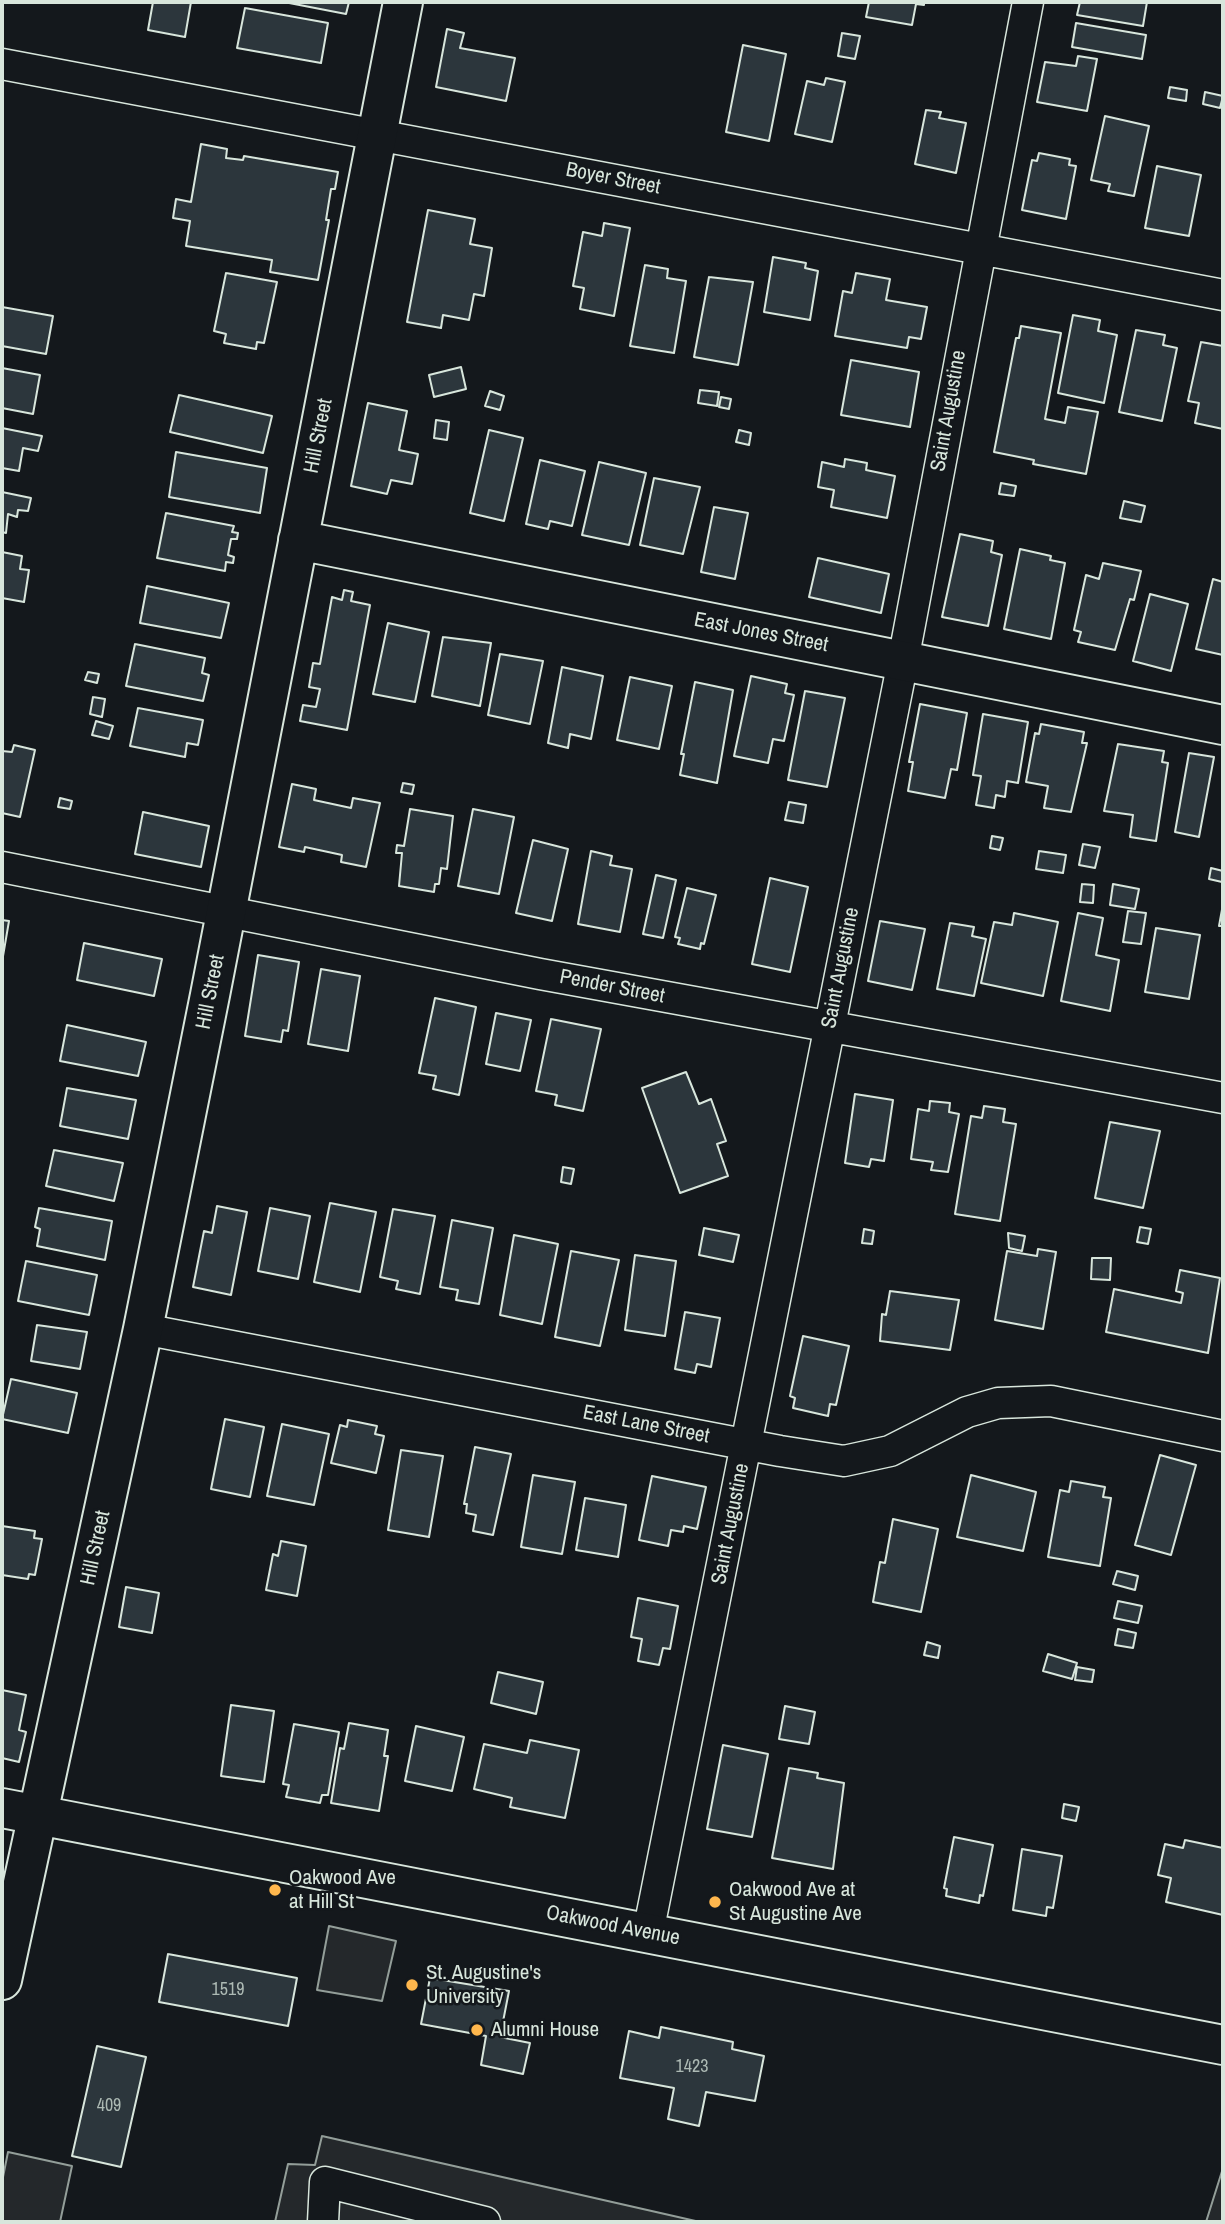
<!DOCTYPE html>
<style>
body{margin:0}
#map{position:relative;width:1225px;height:2224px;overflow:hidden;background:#14181c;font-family:"Archivo Narrow",sans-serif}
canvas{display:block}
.frame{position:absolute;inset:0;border:4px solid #d8e6dc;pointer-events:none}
</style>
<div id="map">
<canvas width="1225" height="2224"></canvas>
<div class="frame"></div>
</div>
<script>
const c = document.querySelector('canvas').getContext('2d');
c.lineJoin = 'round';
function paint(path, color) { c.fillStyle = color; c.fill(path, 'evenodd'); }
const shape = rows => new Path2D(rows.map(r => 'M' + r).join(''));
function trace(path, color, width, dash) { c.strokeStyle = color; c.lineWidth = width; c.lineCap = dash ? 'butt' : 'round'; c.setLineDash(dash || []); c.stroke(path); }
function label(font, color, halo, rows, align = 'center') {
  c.font = font + ' "Archivo Narrow",sans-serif'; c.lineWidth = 5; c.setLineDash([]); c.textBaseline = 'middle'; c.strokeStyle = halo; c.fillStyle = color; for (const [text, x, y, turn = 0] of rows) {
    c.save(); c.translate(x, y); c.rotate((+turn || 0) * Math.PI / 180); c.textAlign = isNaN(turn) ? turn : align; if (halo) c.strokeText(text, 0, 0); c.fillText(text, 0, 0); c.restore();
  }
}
const parking = shape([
 [329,1926,396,1941,382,2001,317,1990,329,1926],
 [322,2136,700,2222,275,2222,288,2164,315,2165,322,2136],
 [8,2152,72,2166,60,2222,2,2222,2,2182,8,2152],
 [1223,2168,1223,2222,1206,2222,1223,2168]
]);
paint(parking, '#24282b');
trace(parking, '#939e99', 2);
const building = shape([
 [153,2,191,2,185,37,148,30,153,2],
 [284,2,349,2,346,14,284,2],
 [869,2,924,2,924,5,916,4,912,25,866,17,869,2],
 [1080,2,1147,2,1143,26,1077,15,1080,2],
 [245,8,328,23,321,63,237,48,245,8],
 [1076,23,1146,35,1142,59,1072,47,1076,23],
 [447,29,464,33,460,48,515,58,506,101,436,87,447,29],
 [842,33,860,36,855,59,838,56,842,33],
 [743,45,786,54,769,141,726,132,743,45],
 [1078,56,1097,59,1087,111,1037,102,1045,62,1076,66,1078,56],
 [826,78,845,82,832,142,795,134,807,81,824,85,826,78],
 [1170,87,1187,90,1186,101,1168,98,1170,87],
 [1205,92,1223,96,1220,108,1203,104,1205,92],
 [926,110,941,112,939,118,966,123,956,173,915,164,926,110],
 [1105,116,1149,126,1134,196,1108,191,1110,184,1091,180,1105,116],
 [201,144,227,149,226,158,243,160,244,156,338,172,335,189,331,189,326,220,329,220,318,280,270,272,272,260,186,246,190,221,173,218,176,199,191,202,201,144],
 [1039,153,1070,159,1069,165,1076,166,1066,219,1022,210,1032,160,1037,161,1039,153],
 [1157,166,1201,175,1189,236,1145,228,1157,166],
 [428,210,475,219,470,244,492,248,484,296,474,294,469,320,443,315,441,328,407,322,428,210],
 [604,223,630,228,614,316,580,309,584,288,573,286,583,232,602,236,604,223],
 [773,257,806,263,805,268,818,271,810,320,764,312,773,257],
 [645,265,668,269,667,278,686,281,674,353,630,346,645,265],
 [226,273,277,282,264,343,257,342,256,349,224,343,226,334,214,331,226,273],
 [856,273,890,279,886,300,927,307,921,339,909,337,907,348,835,336,843,291,852,293,856,273],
 [709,277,753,282,738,365,694,357,709,277],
 [2,307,53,316,46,354,2,346,2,307],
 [1073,315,1100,320,1098,331,1117,335,1104,403,1058,393,1073,315],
 [1021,326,1061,333,1045,419,1065,423,1068,407,1098,412,1086,474,1033,464,1034,460,994,452,1016,338,1019,338,1021,326],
 [1136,330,1165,335,1163,345,1177,348,1162,421,1119,412,1136,330],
 [1201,342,1223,346,1223,429,1195,423,1199,403,1188,401,1201,342],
 [851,360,919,372,910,427,841,415,851,360],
 [461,367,466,389,434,397,429,375,461,367],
 [2,368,40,375,33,414,2,408,2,368],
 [700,390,719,392,717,406,698,403,700,390],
 [490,391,504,396,500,410,485,406,490,391],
 [179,395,272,416,263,453,170,432,179,395],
 [721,397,731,399,729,409,719,407,721,397],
 [368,403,407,411,399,450,418,454,412,484,391,480,387,494,351,486,368,403],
 [436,420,449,422,447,440,434,438,436,420],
 [2,428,42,436,38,451,23,448,19,471,2,468,2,428],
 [489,430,523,438,504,521,470,513,489,430],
 [739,430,751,433,749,445,736,442,739,430],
 [176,452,267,468,260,513,169,497,176,452],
 [845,459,867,463,866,470,895,476,887,518,831,507,834,490,818,487,822,462,844,467,845,459],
 [540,460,585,471,572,526,550,521,548,529,526,524,540,460],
 [599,462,646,473,629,545,582,535,599,462],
 [654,478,700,487,683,554,640,545,654,478],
 [1001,483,1016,486,1014,496,999,494,1001,483],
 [2,492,31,498,28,511,18,510,17,517,8,514,6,533,2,532,2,492],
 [1124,501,1145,506,1141,522,1120,518,1124,501],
 [714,507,748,513,735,579,701,572,714,507],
 [166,513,234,526,232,532,238,533,237,539,231,539,228,555,234,557,233,563,226,562,225,571,157,558,166,513],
 [960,534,993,541,991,552,1002,555,988,626,942,617,960,534],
 [1020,549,1051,556,1050,560,1065,563,1051,639,1004,629,1020,549],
 [2,552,22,556,20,569,29,570,24,602,2,598,2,552],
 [818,558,889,574,881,613,809,597,818,558],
 [1103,563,1141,571,1134,600,1130,599,1115,650,1078,642,1081,632,1074,630,1086,575,1099,579,1103,563],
 [1213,579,1223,582,1223,655,1196,649,1213,579],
 [147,586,229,603,221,638,140,623,147,586],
 [344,590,353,592,351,601,370,605,347,730,300,721,303,705,316,707,320,689,309,687,313,663,320,664,332,597,342,600,344,590],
 [1150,594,1188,604,1171,671,1133,661,1150,594],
 [388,623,429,632,415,702,373,694,388,623],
 [443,637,491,643,480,706,432,696,443,637],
 [135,644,205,658,202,673,209,675,203,701,126,686,135,644],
 [500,654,543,661,530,724,488,715,500,654],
 [562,667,603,676,591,739,570,734,568,748,548,743,562,667],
 [88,672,99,674,97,683,85,680,88,672],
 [751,676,787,684,785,693,794,695,784,741,773,739,768,763,734,756,751,676],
 [630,677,672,686,659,749,617,740,630,677],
 [695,682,733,690,717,783,680,775,684,754,681,754,695,682],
 [805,691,845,698,827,787,788,780,805,691],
 [93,697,105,699,102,717,90,714,93,697],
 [920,704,967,713,957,770,951,769,945,798,908,791,913,762,909,762,920,704],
 [138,708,203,720,198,745,187,743,185,757,130,746,138,708],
 [983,714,1028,722,1018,783,1007,781,1005,797,996,795,994,808,976,805,981,776,973,775,983,714],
 [96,721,113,726,109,739,92,735,96,721],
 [1041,724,1084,732,1082,743,1087,743,1071,812,1044,808,1048,786,1026,782,1035,733,1039,734,1041,724],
 [1118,744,1164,751,1162,762,1168,763,1156,841,1130,837,1133,815,1104,811,1118,744],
 [14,745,35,750,20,817,2,813,2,751,12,752,14,745],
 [1189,753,1214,757,1199,837,1175,832,1189,753],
 [403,783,414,785,412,794,401,792,403,783],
 [292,784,316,789,314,800,351,808,353,798,380,803,366,867,341,862,342,855,305,847,304,852,279,847,292,784],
 [60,798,72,801,70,809,58,807,60,798],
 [789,802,806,805,803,823,785,820,789,802],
 [410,809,453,816,447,869,441,868,439,884,435,884,434,892,399,886,402,853,396,853,397,845,404,846,410,809],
 [473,809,514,817,499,894,458,886,473,809],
 [143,812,209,826,201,867,135,854,143,812],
 [992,836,1003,838,1000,850,990,848,992,836],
 [533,840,568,849,552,921,516,913,533,840],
 [1083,844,1100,847,1095,868,1079,865,1083,844],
 [591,851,612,856,610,865,632,869,620,932,578,924,591,851],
 [1039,851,1066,855,1063,873,1036,869,1039,851],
 [1211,868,1223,871,1222,882,1209,879,1211,868],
 [656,875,676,880,663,938,643,934,656,875],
 [770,878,808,887,790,972,752,964,770,878],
 [1082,884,1094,885,1093,903,1080,902,1082,884],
 [1113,884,1139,889,1135,909,1110,905,1113,884],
 [687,888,716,895,704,944,701,943,700,949,678,944,680,938,675,937,687,888],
 [1223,904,1223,926,1219,926,1223,904],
 [1128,911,1146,913,1141,944,1123,942,1128,911],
 [1014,913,1058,922,1043,996,981,983,994,922,1012,925,1014,913],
 [1078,913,1103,918,1096,955,1119,960,1110,1011,1061,1001,1078,913],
 [2,920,9,921,2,962,2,920],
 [880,921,925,929,912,990,868,981,880,921],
 [950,923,974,927,972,936,986,939,974,996,937,989,950,923],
 [1156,928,1200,935,1189,999,1145,992,1156,928],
 [84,943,162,959,154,996,77,980,84,943],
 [258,955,299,962,288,1031,283,1030,281,1042,245,1036,258,955],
 [321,969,360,976,348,1051,308,1044,321,969],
 [435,998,476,1007,459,1095,433,1089,436,1076,419,1073,435,998],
 [496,1013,531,1020,520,1071,486,1064,496,1013],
 [551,1019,601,1029,583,1111,555,1105,557,1095,536,1091,551,1019],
 [67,1025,146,1042,138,1076,60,1061,67,1025],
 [686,1072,699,1104,711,1099,726,1141,717,1144,728,1176,680,1193,642,1088,686,1072],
 [67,1088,136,1100,128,1139,60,1126,67,1088],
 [855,1094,893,1100,884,1161,871,1159,869,1167,845,1163,855,1094],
 [930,1101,950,1103,949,1112,959,1114,948,1172,931,1170,933,1162,911,1159,918,1109,929,1111,930,1101],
 [984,1106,1005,1109,1003,1122,1016,1124,1000,1221,955,1214,971,1116,982,1118,984,1106],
 [1110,1122,1160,1131,1143,1208,1095,1198,1110,1122],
 [54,1150,123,1163,114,1201,46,1186,54,1150],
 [563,1167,574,1169,571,1184,561,1182,563,1167],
 [330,1203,376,1212,360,1292,314,1282,330,1203],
 [217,1206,247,1212,231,1295,193,1287,204,1231,212,1233,217,1206],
 [39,1208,112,1221,105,1260,37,1246,40,1229,35,1227,39,1208],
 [270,1208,310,1216,298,1279,258,1271,270,1208],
 [393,1209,435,1216,420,1294,396,1289,398,1281,380,1277,393,1209],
 [452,1220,493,1228,479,1304,456,1300,458,1290,440,1287,452,1220],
 [1140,1227,1151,1229,1148,1244,1137,1242,1140,1227],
 [704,1228,739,1235,733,1262,699,1255,704,1228],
 [864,1229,874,1231,872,1244,862,1243,864,1229],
 [1008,1233,1025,1236,1022,1251,1009,1248,1008,1233],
 [514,1235,558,1244,542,1324,500,1315,514,1235],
 [1038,1249,1056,1252,1043,1329,995,1320,1007,1251,1037,1256,1038,1249],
 [571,1251,619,1260,600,1346,555,1337,571,1251],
 [635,1255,676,1261,665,1336,625,1330,635,1255],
 [1092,1258,1111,1258,1110,1280,1091,1279,1092,1258],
 [26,1261,97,1275,89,1315,18,1301,26,1261],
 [1180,1270,1220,1278,1208,1353,1106,1332,1114,1289,1181,1303,1183,1293,1176,1291,1180,1270],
 [890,1291,959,1300,950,1350,880,1341,882,1314,886,1315,890,1291],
 [685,1312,720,1318,711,1367,697,1364,695,1373,675,1369,685,1312],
 [37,1325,87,1332,80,1369,31,1361,37,1325],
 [803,1336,849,1346,836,1405,830,1404,828,1416,793,1408,795,1398,790,1396,803,1336],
 [11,1379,77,1393,68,1433,2,1419,11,1379],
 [225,1419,264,1427,250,1497,211,1489,225,1419],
 [348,1420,377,1426,375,1434,384,1436,376,1473,331,1463,340,1425,347,1427,348,1420],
 [282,1424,329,1434,314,1505,267,1496,282,1424],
 [475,1447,511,1454,493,1535,473,1531,476,1515,466,1513,467,1504,464,1504,475,1447],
 [401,1450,443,1456,429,1537,388,1530,401,1450],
 [1160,1455,1196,1465,1171,1555,1135,1545,1160,1455],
 [533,1475,575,1482,562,1554,521,1547,533,1475],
 [971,1475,1036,1492,1023,1551,957,1537,971,1475],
 [652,1476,706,1487,697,1529,684,1526,683,1532,671,1530,668,1546,639,1540,652,1476],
 [1071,1481,1105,1487,1103,1497,1111,1498,1100,1566,1048,1557,1060,1490,1069,1492,1071,1481],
 [585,1498,626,1505,618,1557,576,1550,585,1498],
 [893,1519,938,1529,921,1612,873,1602,880,1562,885,1563,893,1519],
 [2,1526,35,1531,34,1538,42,1539,35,1575,29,1574,28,1579,2,1575,2,1526],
 [281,1541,306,1546,297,1596,266,1590,273,1554,278,1556,281,1541],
 [1117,1571,1138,1576,1135,1590,1113,1584,1117,1571],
 [126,1587,159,1593,152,1633,119,1627,126,1587],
 [638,1598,678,1606,670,1649,663,1648,659,1665,638,1661,642,1639,631,1637,638,1598],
 [1118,1601,1142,1606,1138,1623,1114,1618,1118,1601],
 [1118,1629,1136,1633,1133,1648,1115,1645,1118,1629],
 [927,1642,940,1646,938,1658,924,1655,927,1642],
 [1048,1654,1077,1663,1072,1679,1043,1671,1048,1654],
 [1077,1667,1094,1670,1092,1682,1075,1680,1077,1667],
 [498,1672,543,1682,536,1714,491,1703,498,1672],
 [2,1690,26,1695,19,1730,26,1732,19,1762,2,1758,2,1690],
 [231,1705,274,1711,264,1782,221,1776,231,1705],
 [785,1706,815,1712,809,1744,779,1739,785,1706],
 [349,1723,388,1730,384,1756,388,1756,379,1811,331,1803,340,1748,344,1749,349,1723],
 [294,1724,339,1732,328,1795,322,1795,320,1803,286,1797,289,1785,283,1784,294,1724],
 [416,1726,464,1737,452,1791,405,1781,416,1726],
 [530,1740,579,1750,565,1818,510,1807,512,1798,474,1789,484,1744,527,1753,530,1740],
 [723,1745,768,1754,752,1837,707,1829,723,1745],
 [789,1768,818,1773,817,1778,844,1783,833,1869,772,1858,789,1768],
 [1064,1804,1079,1807,1076,1821,1062,1818,1064,1804],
 [954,1837,993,1845,983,1896,980,1895,979,1903,946,1896,947,1889,944,1888,954,1837],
 [1185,1840,1223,1848,1223,1915,1166,1902,1171,1878,1158,1875,1165,1844,1183,1848,1185,1840],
 [1022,1849,1062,1856,1053,1908,1047,1907,1046,1916,1013,1910,1022,1849],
 [168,1954,297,1978,288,2026,159,2002,168,1954],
 [430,1978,509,1991,500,2037,530,2043,523,2074,481,2065,486,2036,421,2024,430,1978],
 [661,2027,733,2042,732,2049,764,2056,755,2101,706,2092,699,2126,668,2119,674,2088,620,2078,629,2031,659,2038,661,2027],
 [97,2046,146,2057,121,2167,72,2156,97,2046]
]);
paint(building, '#2c363c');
trace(building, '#d8e6dc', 2);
const street = shape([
 [2,64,1223,295],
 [2,867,540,974,1223,1098],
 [143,1329,780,1451,844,1461,890,1451,967,1412,998,1403,1051,1401,1223,1436],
 [648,1933,903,661,1028,2],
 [323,2222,325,2182,485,2222]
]);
const secondary = shape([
 [298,540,1223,725],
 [2,1808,1223,2045],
 [2,1980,143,1329,210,995,403,2]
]);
trace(street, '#d8e6dc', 33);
trace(secondary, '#d8e6dc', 42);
trace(street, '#14181c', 30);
trace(secondary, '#14181c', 38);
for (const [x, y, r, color] of [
 [275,1890,7,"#ffb74d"],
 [715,1902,7,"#ffb74d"],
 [412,1985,7,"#ffb74d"],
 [477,2030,7,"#ffb74d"]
]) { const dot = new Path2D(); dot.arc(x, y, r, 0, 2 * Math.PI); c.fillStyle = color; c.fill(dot); trace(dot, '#14181c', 2.5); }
label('18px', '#adbab4', null, [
 ["1519",228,1990],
 ["1423",692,2067],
 ["409",109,2106]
]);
label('21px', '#d8e6dc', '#14181c', [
 ["Boyer Street",613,179,11],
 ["Saint Augustine",949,411,-80],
 ["Hill Street",319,436,-79],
 ["East Jones Street",761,633,11],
 ["Saint Augustine",841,968,-79],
 ["Pender Street",612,987,11],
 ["Hill Street",211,992,-79],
 ["East Lane Street",646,1425,11],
 ["Saint Augustine",731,1524,-79],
 ["Hill Street",96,1548,-78],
 ["Oakwood Avenue",613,1926,11]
]);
label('21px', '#d8e6dc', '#14181c', [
 ["Oakwood Ave",289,1878],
 ["at Hill St",289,1902],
 ["Oakwood Ave at",729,1890],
 ["St Augustine Ave",729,1914],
 ["St. Augustine's",426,1973],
 ["University",426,1997],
 ["Alumni House",491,2030]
], 'left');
</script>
